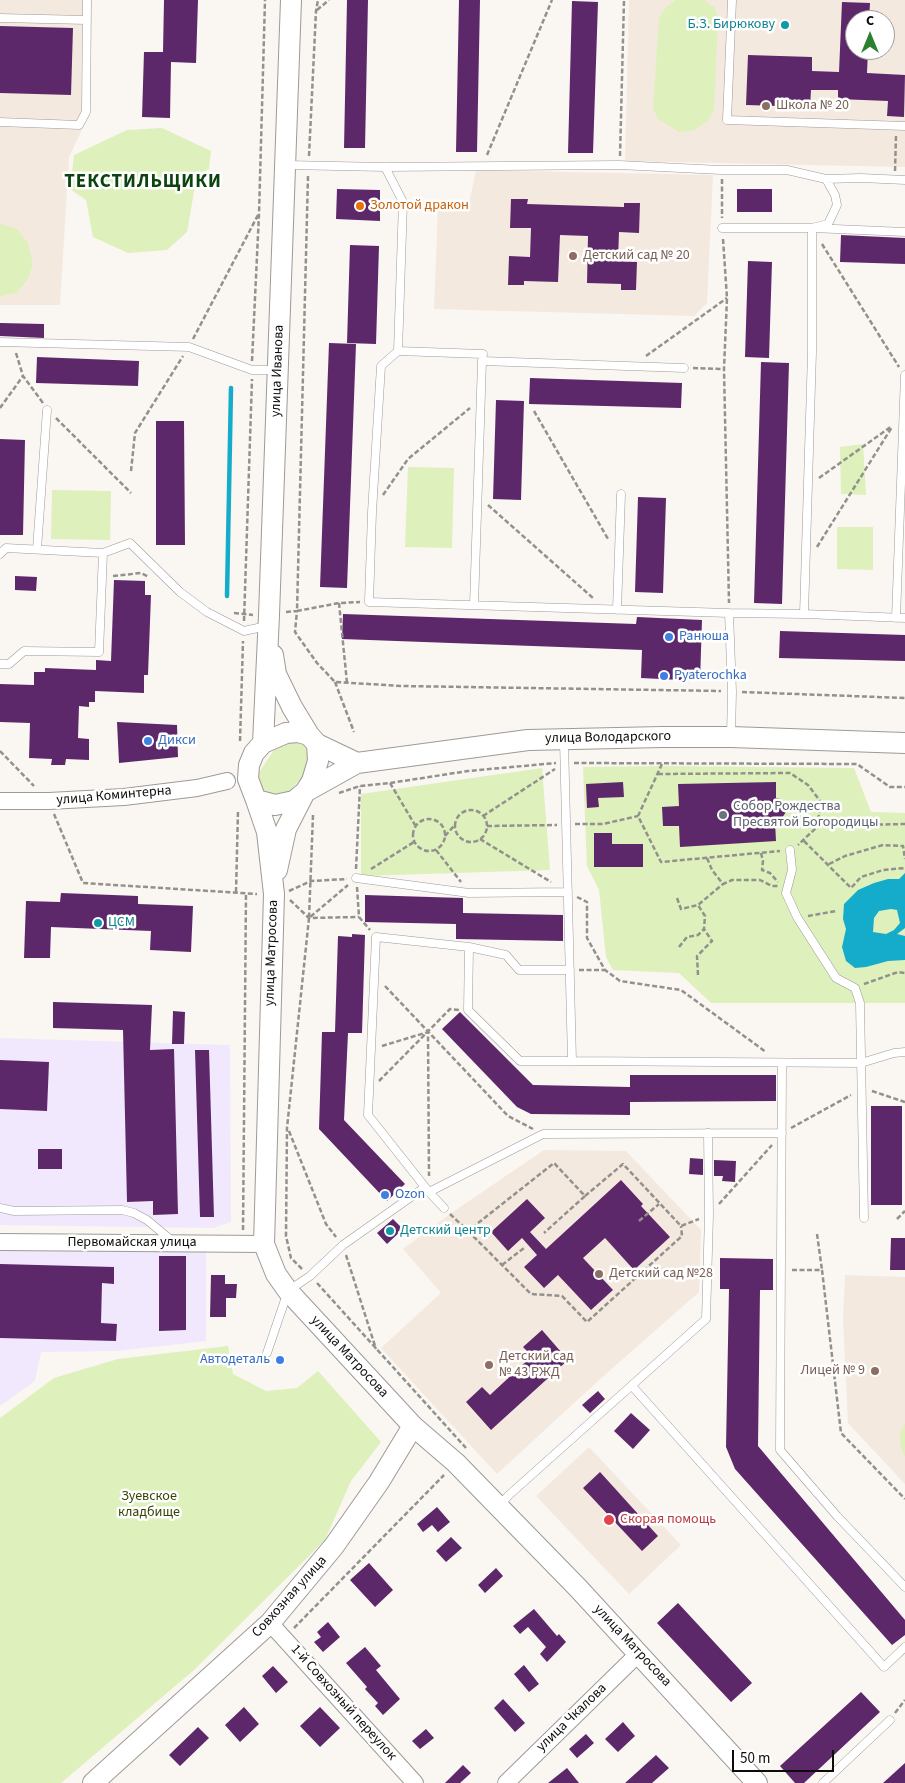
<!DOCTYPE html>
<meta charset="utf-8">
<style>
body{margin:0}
#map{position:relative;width:905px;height:1783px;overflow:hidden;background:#faf6f2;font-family:"Source Sans 3",sans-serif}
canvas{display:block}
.north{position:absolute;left:845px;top:10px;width:50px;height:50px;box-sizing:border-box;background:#fff;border:1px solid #9e9e9d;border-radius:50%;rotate:0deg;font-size:14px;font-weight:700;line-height:20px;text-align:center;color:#0d0c0a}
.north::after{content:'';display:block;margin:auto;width:18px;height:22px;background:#2c812f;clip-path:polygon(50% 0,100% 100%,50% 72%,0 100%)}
.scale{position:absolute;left:732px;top:1750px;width:102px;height:22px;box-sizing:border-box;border:2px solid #0d0c0a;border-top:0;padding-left:6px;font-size:15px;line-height:18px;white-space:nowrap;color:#0d0c0a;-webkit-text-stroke:4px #fff;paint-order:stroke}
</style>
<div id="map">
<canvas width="905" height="1783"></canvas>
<div class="north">С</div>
<div class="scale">50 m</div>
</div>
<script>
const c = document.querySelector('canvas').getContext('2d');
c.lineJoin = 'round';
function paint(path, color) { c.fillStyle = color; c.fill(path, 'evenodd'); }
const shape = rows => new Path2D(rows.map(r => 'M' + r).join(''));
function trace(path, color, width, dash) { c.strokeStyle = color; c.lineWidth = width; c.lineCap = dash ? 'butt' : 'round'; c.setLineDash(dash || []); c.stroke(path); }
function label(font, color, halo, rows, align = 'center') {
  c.font = font + ' "Source Sans 3",sans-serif'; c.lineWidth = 5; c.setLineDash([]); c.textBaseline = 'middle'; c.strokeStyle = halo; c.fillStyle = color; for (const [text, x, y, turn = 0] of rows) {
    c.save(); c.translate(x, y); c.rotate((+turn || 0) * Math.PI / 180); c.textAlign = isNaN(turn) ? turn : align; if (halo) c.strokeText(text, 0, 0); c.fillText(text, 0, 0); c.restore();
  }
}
paint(shape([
 [0,1038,230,1045,231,1222,213,1228,0,1225],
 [0,1248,206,1251,206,1341,116,1351,41,1352,35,1381,0,1406]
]), '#f2e8fd');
paint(shape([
 [0,0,92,0,90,113,69,157,60,305,0,305],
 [629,0,905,0,905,167,625,161],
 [855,20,885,20,885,50,855,50],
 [476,170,713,175,707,303,694,316,434,309,438,207,460,208,470,199],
 [544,1150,626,1151,701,1230,699,1292,598,1381,497,1474,381,1348,441,1293,403,1249,450,1214],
 [845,1275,905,1277,905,1484,848,1423,843,1320],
 [589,1447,681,1545,629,1594,536,1496]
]), '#f4e9df');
paint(shape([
 [676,0,704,0,715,8,718,18,714,110,707,122,694,130,679,132,658,119,653,108,659,18,666,7],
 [162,128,211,151,209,169,197,174,187,232,167,250,128,253,93,237,86,200,70,189,74,155,127,130],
 [0,224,17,229,28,243,33,264,28,279,16,293,0,296],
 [863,444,866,495,841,494,840,447],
 [408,467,454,468,452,548,405,547],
 [52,490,111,491,110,540,51,539],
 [837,527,873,527,873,570,837,569],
 [286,741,299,742,304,745,308,751,310,756,307,771,287,794,281,796,267,794,262,790,258,781,258,774,274,750,278,745],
 [667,766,854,768,871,812,905,813,905,1003,711,1003,679,973,613,970,606,957,599,890,587,866,583,767],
 [542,768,550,870,361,876,361,794],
 [228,1346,233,1374,266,1391,297,1388,318,1371,381,1442,351,1481,325,1540,194,1670,61,1783,0,1783,0,1418,54,1378,118,1359],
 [905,1423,905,1457,900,1444,900,1433]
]), '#def0bb');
paint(shape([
 [905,873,905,928,897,934,905,936,905,960,888,961,866,967,855,968,846,961,842,947,846,929,843,919,844,904,858,890,874,883,888,879,899,879],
 [891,909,897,910,900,923,894,930,886,934,873,932,874,918,879,911]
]), '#15accc');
trace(shape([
 [227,596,231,388]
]), '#15accc', 4.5);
paint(shape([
 [164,0,198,0,196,63,171,62,170,118,142,117,144,52,163,52],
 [347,0,368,0,365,148,344,148],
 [459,0,480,0,477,152,456,152],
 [572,1,598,2,593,153,568,153],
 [842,2,870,3,869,20,855,20,855,50,868,50,867,73,905,75,904,117,887,116,888,101,838,99,838,90,811,90,810,107,746,105,748,55,812,57,812,71,839,72],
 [0,26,73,28,71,95,0,93],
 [337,189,380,190,380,221,336,219],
 [737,189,772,189,772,212,737,212],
 [511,199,528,199,527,204,624,207,624,203,640,203,639,233,619,232,618,261,637,262,636,290,621,290,621,284,587,283,588,236,560,235,558,282,524,281,524,285,508,285,509,256,530,257,531,228,510,228],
 [841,235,905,238,905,264,840,262],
 [350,245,379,246,376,344,347,343],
 [748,261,772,262,769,358,745,357],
 [0,323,44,324,44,338,0,336],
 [329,343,356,344,347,588,320,587],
 [37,357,139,361,138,386,36,383],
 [761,362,789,363,782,604,754,603],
 [530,378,682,383,681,408,529,404],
 [496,400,524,401,521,500,493,499],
 [156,421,184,421,185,545,156,545],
 [0,439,25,440,23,535,0,535],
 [638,497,666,498,663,593,635,592],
 [15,576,37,577,36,591,15,590],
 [114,580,145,581,145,595,151,595,148,675,144,675,144,693,95,691,95,702,89,702,89,707,79,706,78,738,89,739,89,760,66,759,65,765,51,765,52,759,29,758,30,723,0,722,0,684,34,685,34,672,45,672,45,668,96,670,96,660,111,661],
 [343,614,636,624,637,617,702,620,700,681,641,678,642,650,342,639],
 [780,631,905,635,905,661,779,658],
 [117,722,177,725,178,757,119,763],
 [623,782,624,797,598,798,599,807,587,808,586,784],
 [776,782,776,798,781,799,785,805,786,812,782,818,775,821,776,841,680,847,679,826,663,826,662,807,679,806,678,784],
 [594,833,612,833,612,844,643,844,643,867,594,867],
 [61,893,138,896,138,904,193,906,191,952,150,950,151,931,51,927,50,958,24,958,26,901,60,902],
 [365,895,463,898,463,913,563,915,563,941,456,939,456,924,365,922],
 [352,934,365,935,362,1033,348,1033,344,1120,405,1184,387,1201,319,1129,322,1032,335,1032,338,936,352,937],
 [53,1002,152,1005,150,1050,174,1049,178,1214,153,1215,153,1201,127,1202,123,1030,53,1028],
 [173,1011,185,1012,184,1044,172,1044],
 [460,1012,533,1085,630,1087,630,1075,776,1075,776,1101,630,1102,630,1115,531,1114,517,1107,442,1029],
 [195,1050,209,1050,214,1217,200,1217],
 [0,1060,49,1062,47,1111,0,1109],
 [871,1106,902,1106,902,1205,871,1205],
 [38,1149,62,1149,62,1169,38,1169],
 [690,1158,703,1159,703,1175,689,1174],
 [714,1160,736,1161,735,1182,722,1181,723,1176,714,1176],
 [621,1180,643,1204,641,1206,670,1237,634,1270,605,1238,583,1258,613,1290,591,1310,558,1275,544,1288,524,1267,537,1255,522,1238,508,1251,491,1232,527,1199,545,1218,530,1232,546,1249],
 [393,1219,403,1229,387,1244,377,1233],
 [891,1238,905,1238,905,1270,890,1270],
 [159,1256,186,1256,186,1330,159,1331],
 [720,1258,773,1259,773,1290,760,1290,758,1446,905,1620,905,1635,892,1645,735,1469,726,1447,729,1289,720,1289],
 [0,1264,114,1267,114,1284,102,1283,101,1323,117,1324,116,1341,0,1338],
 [211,1275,225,1275,225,1284,237,1284,236,1298,226,1298,226,1317,210,1317],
 [542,1330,568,1360,491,1430,466,1402,482,1387,490,1395,532,1356,523,1347],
 [598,1391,605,1399,590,1413,582,1405],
 [631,1413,650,1430,633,1449,614,1431],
 [600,1472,658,1536,642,1551,583,1488],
 [437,1507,450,1522,438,1532,432,1525,423,1532,417,1524],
 [451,1537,462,1548,446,1562,436,1551],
 [369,1563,393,1590,375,1607,350,1580],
 [496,1568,503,1576,485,1593,478,1585],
 [678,1603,752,1683,731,1702,657,1623],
 [534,1609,557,1636,559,1634,566,1642,547,1662,540,1654,546,1647,528,1627,520,1634,513,1626],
 [328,1622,340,1637,323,1652,314,1642,321,1637,317,1632],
 [365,1647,381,1666,376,1670,400,1699,383,1715,375,1706,378,1703,365,1689,367,1687,346,1663],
 [524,1665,539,1684,529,1692,514,1674],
 [273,1666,288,1682,276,1693,262,1676],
 [861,1692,880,1712,804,1783,795,1783,780,1766],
 [503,1699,525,1723,515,1732,494,1708],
 [244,1707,259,1724,240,1742,225,1725],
 [320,1707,340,1728,320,1747,300,1726],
 [623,1722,635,1736,618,1752,605,1739],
 [198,1727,209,1738,180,1766,169,1755],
 [426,1729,434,1738,420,1749,412,1741],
 [586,1734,594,1743,577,1758,569,1749],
 [656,1755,669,1768,652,1783,625,1783],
 [905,1763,905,1783,883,1783],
 [463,1765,471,1773,460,1783,445,1783],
 [567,1768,579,1783,548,1783]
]), '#5d286a');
const service = shape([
 [732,0,727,120,905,126],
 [0,18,87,20],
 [0,122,79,125,86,112,87,0],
 [287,165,385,167,619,165,721,170,787,170,826,179,835,195,837,205,828,224,812,228],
 [385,167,403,202,398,351],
 [826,179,861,178,905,180],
 [722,228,812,228,905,232],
 [0,342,189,347,252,370,278,370],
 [684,368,482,361,483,354,398,351,381,366,372,512,369,602,729,613],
 [37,549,47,410],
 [0,554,6,548,103,553,130,543,180,592,207,612,244,631,267,626],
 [474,605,482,361],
 [617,610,621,494],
 [804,614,905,618],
 [896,618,905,375],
 [0,664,9,664,24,651,99,652,103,553],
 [731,735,732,692,729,613,804,614,812,352,812,228],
 [564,741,572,1061,861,1063,894,1053,905,1052],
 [790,850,792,870,786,893,797,917,836,978,855,988,860,1003,864,1218],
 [356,878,469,893,568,892],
 [469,947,506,955,519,970,570,970],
 [782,1063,780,1450,837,1516,905,1587],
 [429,1192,543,1134,782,1133],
 [0,1208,14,1211,122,1210,134,1213,147,1220,171,1240],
 [444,1208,429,1192,368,1115,376,937,469,947,468,1010,520,1061,572,1061],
 [267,1353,288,1291,310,1276,343,1245,425,1187],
 [632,1386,884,1667,905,1647],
 [499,1506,509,1495,706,1319,709,1215,708,1133],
 [823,1783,890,1720]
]);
const minor = shape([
 [0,801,49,801,124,797,197,788,227,781],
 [0,1242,264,1244],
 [270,1623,415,1783],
 [506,1783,639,1653]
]);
const tertiary = shape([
 [273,655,276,674,292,707,309,735],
 [298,732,309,735,317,744,318,761,312,781,305,792,294,801,275,805,256,800,248,779,249,765,254,753,263,743,286,733,298,732],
 [263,743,269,615,291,0],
 [317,744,357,763,528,740,662,737,731,737,905,743],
 [256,800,267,832,274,894,264,1244,276,1274,288,1291,413,1426,456,1463,578,1588,757,1783],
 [277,870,286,829,305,792,357,763],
 [93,1783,270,1623,334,1546,379,1482,413,1426]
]);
trace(service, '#9e9a97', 9);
trace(minor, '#9e9a97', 18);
trace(tertiary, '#9e9a97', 22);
trace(shape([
 [317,10,329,0],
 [487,155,552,0],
 [309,156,316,11,318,0],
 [620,156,624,0],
 [895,171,896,136],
 [308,176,297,611,339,603,360,602],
 [722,179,722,218],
 [723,239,727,298,724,369,729,603],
 [822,244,899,367],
 [193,339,258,215],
 [16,353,23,376,43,403],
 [646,356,727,298],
 [252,361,259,214,265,0],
 [693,368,724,369],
 [0,408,23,376],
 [534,411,608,539],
 [56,418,131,493],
 [131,471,135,433,183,356],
 [819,478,892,426],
 [383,495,408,459,470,408],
 [488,505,593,598],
 [817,547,892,427],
 [113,576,141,573,149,577],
 [339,603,347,683],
 [286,612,297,611,295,632,317,663,335,682,402,686,721,691],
 [234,613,253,615],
 [244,621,252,379],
 [335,682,354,732],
 [742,692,905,698],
 [240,741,243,641],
 [0,751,34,786],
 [574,763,857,764,890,787,905,787],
 [662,764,638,816,661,862,780,851],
 [658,774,790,773,808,785,820,801,818,826,798,845],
 [390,783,415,825],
 [339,793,360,786,390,783,468,771,556,763],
 '455 826a16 16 0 1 1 32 0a16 16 0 1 1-32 0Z',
 [54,814,83,883,257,894],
 [313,815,309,918,348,885],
 [483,816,555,769],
 '413 835a16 16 0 1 1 32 0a16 16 0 1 1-32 0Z',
 [575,824,603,824,638,816],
 [487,826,557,825],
 [818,826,905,824],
 [445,836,454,826],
 [480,839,551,882],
 [804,841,851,888,861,877,883,870,905,868],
 [436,850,461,882],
 [761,853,763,861,762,870,770,873,778,882],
 [707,858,712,870,723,884,732,880,760,880,772,886,778,886],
 [829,864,845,856,883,845,903,846,905,859],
 [356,869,360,786],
 [371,869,414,842],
 [357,887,359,917,370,930],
 [289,891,311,881,347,879],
 [236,892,238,811],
 [577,897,587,902,587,938,605,970,620,981,681,990,766,1052],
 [677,898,681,909,698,905,723,884],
 [290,900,309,918,359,917],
 [808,916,836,911],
 [679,947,687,937,698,935,704,929,705,916,698,905],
 [579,970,605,970],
 [698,975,697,956,712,941,704,929],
 [864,984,898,972,905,973],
 [385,986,508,1116,533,1129],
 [382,1046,428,1032,429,1176],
 [379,1081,450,1009,459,1010],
 [872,1091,905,1102],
 [791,1128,851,1095],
 [289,1131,326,1224,336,1237],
 [585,1196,623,1164,681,1226,699,1219],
 [719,1204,772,1145],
 [450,1214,468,1231,554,1163,585,1196,544,1233],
 [897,1219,905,1211],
 [639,1221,659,1204],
 [243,1230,246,894],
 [468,1231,531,1294,562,1296,587,1322,682,1236,681,1226],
 [817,1234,822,1270],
 [346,1255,376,1349],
 [502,1265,524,1248],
 [302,1269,291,1258,286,1236,287,1128,309,918],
 [792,1270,822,1270,841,1433,905,1499],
 [317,1283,466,1448],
 [294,1628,444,1475],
 [895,1713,905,1700]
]), '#93918d', 2.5, [5, 2.5]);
trace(service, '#fff', 8);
trace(minor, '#fff', 16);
trace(tertiary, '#fff', 20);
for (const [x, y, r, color] of [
 [785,25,5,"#0f9aa8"],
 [766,106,5,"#8d6e63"],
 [360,206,5,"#e8710a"],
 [573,256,5,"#8d6e63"],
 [669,637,5,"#3f7fe0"],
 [664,676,5,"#3f7fe0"],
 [148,741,5,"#3f7fe0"],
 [723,815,5,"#6b7280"],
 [98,923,5,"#0f9aa8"],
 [385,1195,5,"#3f7fe0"],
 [390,1231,5,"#0f9aa8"],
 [599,1274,5,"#8d6e63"],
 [280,1360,5,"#3f7fe0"],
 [489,1365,5,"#8d6e63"],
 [875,1371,5,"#8d6e63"],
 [609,1520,6,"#e0444e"]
]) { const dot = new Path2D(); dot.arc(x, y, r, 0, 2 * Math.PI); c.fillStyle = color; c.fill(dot); trace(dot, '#fff', 2); }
label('14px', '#0d838f', '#fff', [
 ["Б.З. Бирюкову",775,25,"right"],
 ["ЦСМ",108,923],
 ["Детский центр",400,1231]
], 'left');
label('14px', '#785e54', '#fff', [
 ["Школа № 20",776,106],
 ["Детский сад № 20",583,256],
 ["Детский сад №28",609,1274],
 ["Детский сад",499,1357],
 ["№ 43 РЖД",499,1373],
 ["Лицей № 9",865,1371,"right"]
], 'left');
label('14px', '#c56008', '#fff', [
 ["Золотой дракон",370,206]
], 'left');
label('14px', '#0d0c0a', '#fff', [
 ["улица Иванова",278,371,-88],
 ["улица Володарского",608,738,-1],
 ["улица Коминтерна",114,796,-5],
 ["улица Матросова",272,953,-88],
 ["Первомайская улица",132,1243],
 ["улица Матросова",349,1357,47],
 ["Совхозная улица",290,1597,-48],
 ["улица Матросова",632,1646,47],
 ["1-й Совхозный переулок",343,1703,48],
 ["улица Чкалова",572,1718,-44]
]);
label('14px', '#366cbe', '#fff', [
 ["Ранюша",679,637],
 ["Pyaterochka",674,676],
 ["Дикси",158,741],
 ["Ozon",395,1195],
 ["Автодеталь",270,1360,"right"]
], 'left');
label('14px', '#5b616d', '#fff', [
 ["Собор Рождества",733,807],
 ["Пресвятой Богородицы",733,823]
], 'left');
label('14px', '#354500', '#fff', [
 ["Зуевское",149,1497],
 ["кладбище",149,1513]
]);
label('14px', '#be3a42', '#fff', [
 ["Скорая помощь",620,1520]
], 'left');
c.letterSpacing = '1px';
label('bold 19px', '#0b440f', '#fff', [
 ["ТЕКСТИЛЬЩИКИ",143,183]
]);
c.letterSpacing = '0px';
</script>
